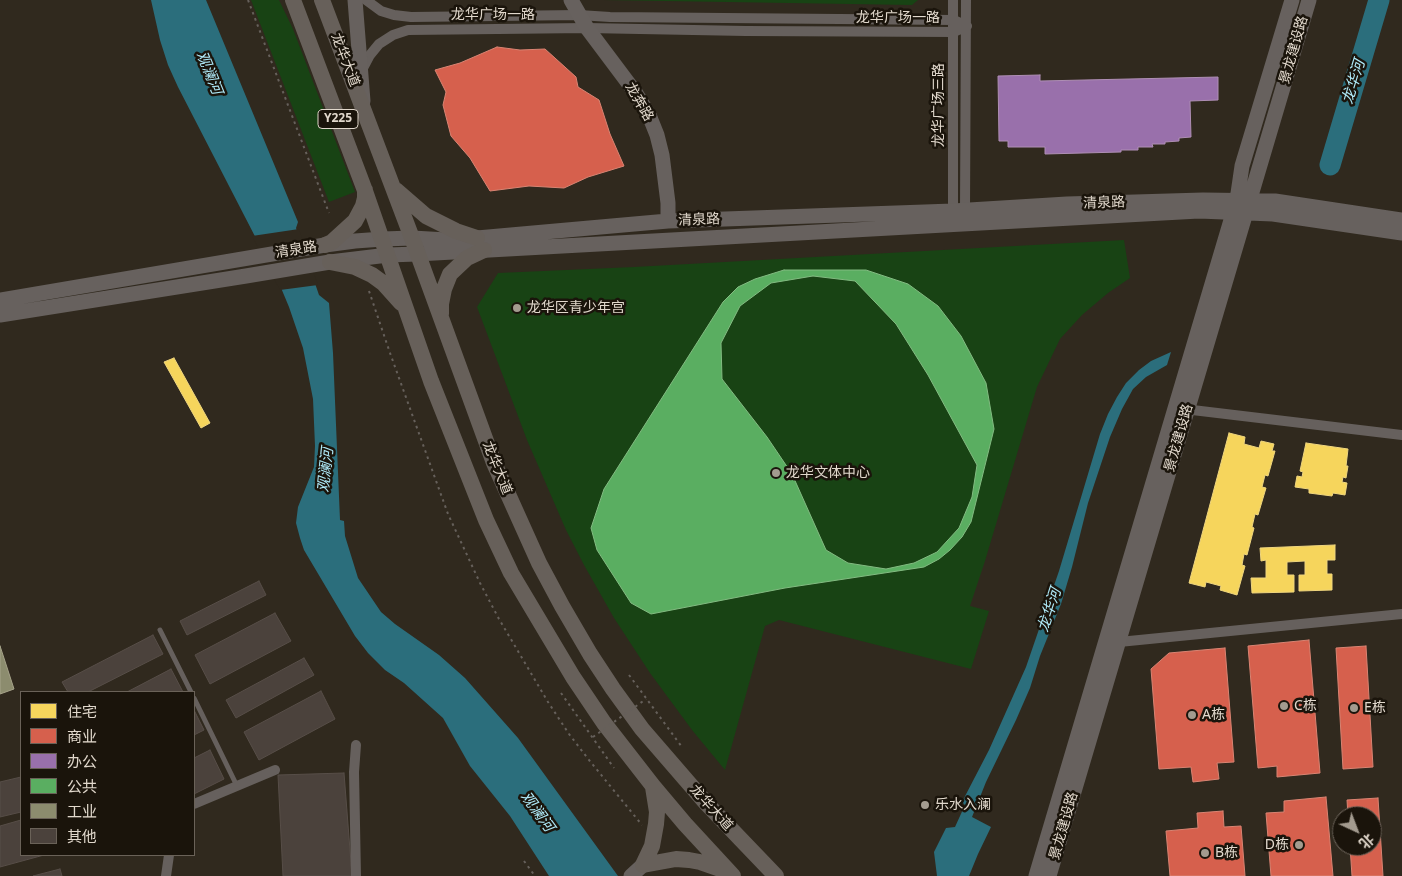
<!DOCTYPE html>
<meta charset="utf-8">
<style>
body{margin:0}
#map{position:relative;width:1402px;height:876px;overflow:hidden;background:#30291e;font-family:"Noto Sans","Noto Sans SC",sans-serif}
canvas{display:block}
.legend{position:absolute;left:20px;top:691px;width:175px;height:165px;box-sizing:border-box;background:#1a140b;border:1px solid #6a6258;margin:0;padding:6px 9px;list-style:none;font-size:15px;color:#e1d8cc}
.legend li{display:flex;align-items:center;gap:10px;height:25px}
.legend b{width:25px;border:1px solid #6a6258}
.north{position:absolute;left:1332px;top:806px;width:50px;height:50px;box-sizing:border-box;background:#1a140b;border:1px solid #6a6258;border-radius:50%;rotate:137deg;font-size:14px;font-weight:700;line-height:20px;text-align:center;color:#e1d8cc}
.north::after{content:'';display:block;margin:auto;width:18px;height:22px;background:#a39b8f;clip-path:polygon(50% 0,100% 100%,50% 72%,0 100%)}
</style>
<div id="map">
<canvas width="1402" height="876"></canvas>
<ul class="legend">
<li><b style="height:14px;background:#f6d55c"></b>住宅</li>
<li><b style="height:14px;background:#d6604d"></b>商业</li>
<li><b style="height:14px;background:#9970ab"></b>办公</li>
<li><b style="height:14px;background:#5aae61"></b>公共</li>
<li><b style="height:14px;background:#8c8c6e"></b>工业</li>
<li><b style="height:14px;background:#4b423c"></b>其他</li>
</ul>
<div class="north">北</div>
</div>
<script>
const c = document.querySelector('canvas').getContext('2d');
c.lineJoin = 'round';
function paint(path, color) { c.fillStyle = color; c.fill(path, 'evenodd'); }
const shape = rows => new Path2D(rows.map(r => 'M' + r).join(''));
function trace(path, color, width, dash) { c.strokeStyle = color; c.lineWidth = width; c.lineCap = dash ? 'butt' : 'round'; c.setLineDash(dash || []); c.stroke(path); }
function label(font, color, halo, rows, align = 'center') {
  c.font = font + ' "Noto Sans","Noto Sans SC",sans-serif'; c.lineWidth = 5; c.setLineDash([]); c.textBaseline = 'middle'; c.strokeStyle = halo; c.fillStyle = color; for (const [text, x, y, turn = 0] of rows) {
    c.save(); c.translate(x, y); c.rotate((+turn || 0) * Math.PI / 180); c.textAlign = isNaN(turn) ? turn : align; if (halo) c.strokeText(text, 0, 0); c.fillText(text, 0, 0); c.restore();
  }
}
paint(shape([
 [251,0,279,0,293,29,355,192,329,202],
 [603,0,918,0,912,5],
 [1124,240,1130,278,1108,293,1082,315,1060,339,1037,387,985,561,970,606,989,611,971,669,779,620,765,626,725,770,692,730,650,673,614,618,584,565,566,530,527,440,477,307,498,273,634,267]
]), '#184314');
paint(shape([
 [151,0,206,0,298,222,296,228,319,295,329,303,333,353,340,520,344,521,345,536,358,578,381,612,395,624,439,655,465,678,518,738,618,876,549,876,510,816,470,766,443,718,404,683,385,670,368,653,355,636,304,550,300,538,296,523,298,507,314,467,315,446,313,399,303,348,289,307,279,283,178,87,168,65,160,40],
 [1171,352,1167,365,1146,377,1133,389,1122,409,1110,437,1088,503,1072,567,1061,604,1040,656,1030,688,1016,720,986,782,972,817,991,827,978,854,969,876,937,876,934,852,946,828,955,827,965,805,962,802,989,750,1026,667,1059,571,1100,434,1108,414,1117,397,1126,383,1139,370,1151,361]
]), '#2b6e7c');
paint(shape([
 [299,229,318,285,280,290,252,236]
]), '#30291e');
const homes = shape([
 [174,358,210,423,201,428,164,362,174,358],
 [1229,433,1245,437,1244,444,1259,448,1261,441,1274,444,1272,451,1275,451,1268,476,1265,475,1262,487,1266,488,1258,515,1255,514,1252,527,1254,528,1247,555,1244,554,1242,565,1245,566,1237,595,1220,590,1221,586,1206,582,1205,587,1189,583,1229,433],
 [1306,443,1348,449,1346,466,1348,466,1346,478,1343,477,1342,482,1347,483,1345,495,1333,493,1332,496,1309,493,1309,489,1295,487,1297,476,1302,477,1303,472,1300,471,1306,443],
 [1335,545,1335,560,1327,560,1327,574,1332,574,1332,590,1299,591,1299,575,1305,575,1305,561,1287,562,1287,575,1294,575,1294,592,1252,593,1251,578,1266,578,1266,560,1261,561,1260,548,1335,545]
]);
paint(homes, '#f6d55c');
trace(homes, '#f0d67e', 1);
const shops = shape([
 [497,47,520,50,545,49,576,77,578,87,599,100,610,134,624,166,588,177,564,188,529,186,490,191,470,158,451,136,443,105,446,92,435,70,460,63,497,47],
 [1309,640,1320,773,1277,777,1277,766,1258,768,1248,646,1309,640],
 [1366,646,1373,767,1343,769,1336,648,1366,646],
 [1225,648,1234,762,1217,763,1219,779,1193,782,1191,767,1159,769,1151,669,1169,653,1225,648],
 [1326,797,1333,876,1271,876,1266,813,1284,812,1284,801,1326,797],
 [1378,798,1383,876,1352,876,1350,846,1372,846,1372,816,1348,816,1347,800,1378,798],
 [1223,811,1224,827,1241,826,1245,876,1170,876,1166,831,1198,828,1197,813,1223,811]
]);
paint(shops, '#d6604d');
trace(shops, '#d98473', 1);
const offices = shape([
 [1040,75,1040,81,1218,77,1218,100,1190,101,1191,137,1179,138,1179,141,1165,142,1165,144,1152,144,1153,147,1138,147,1138,150,1121,150,1121,152,1045,154,1045,147,1008,147,1008,141,999,141,998,76,1040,75]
]);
paint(offices, '#9970ab');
trace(offices, '#af8fb5', 1);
const public = shape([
 [784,270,866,270,908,284,938,306,961,336,986,383,994,429,971,522,962,537,950,550,939,559,924,567,785,588,651,614,631,603,597,550,591,528,604,489,723,302,738,287,755,279,784,270],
 [813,276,855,281,896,324,928,375,977,465,972,497,959,528,937,552,914,563,886,569,848,563,826,550,792,474,767,437,722,379,721,343,740,306,771,283,813,276]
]);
paint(public, '#5aae61');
trace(public, '#82bb81', 1);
const industry = shape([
 [0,646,14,689,0,694,0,646]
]);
paint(industry, '#8c8c6e');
trace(industry, '#a6a38a', 1);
trace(shape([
 [1330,165,1379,0]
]), '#2b6e7c', 21);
const building = shape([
 [259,581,266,595,187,635,180,621,259,581],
 [275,613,291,641,210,684,195,655,275,613],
 [153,635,163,654,88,692,68,692,62,682,153,635],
 [304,658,314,675,236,718,226,700,304,658],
 [171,669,183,692,127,692,171,669],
 [321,691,335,719,259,760,244,732,321,691],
 [194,710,204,730,194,735,194,710],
 [210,750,224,779,194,794,194,758,210,750],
 [344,773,352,876,283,876,278,775,344,773],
 [21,777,21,812,0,817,0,782,21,777],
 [21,820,21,855,44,855,0,867,0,826,21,820],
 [60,869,62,876,33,876,60,869]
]);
paint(building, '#4b423c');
trace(building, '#574e48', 1);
trace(shape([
 [248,0,329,213],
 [369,291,390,353,448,514,480,583,499,619,548,702,569,734,589,760,642,825],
 [629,675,682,747],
 [561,693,614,768],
 [524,861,535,876]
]), '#66605b', 2, [2.5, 4]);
trace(shape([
 [160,630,191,692],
 [194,698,237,786]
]), '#66605d', 5);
trace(shape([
 [366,0,381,11,394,15,411,17,579,15,610,17,954,20,967,26],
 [361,72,370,55,379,44,393,35,408,30,587,28,746,31,954,32,967,26],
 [965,210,966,0],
 [953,211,953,0],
 [1184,409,1402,435],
 [1119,642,1402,614],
 [194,804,275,770],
 [166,876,169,855],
 [356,876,354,772,356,745]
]), '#66605d', 10);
trace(shape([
 [355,0,363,101],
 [571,0,587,28,635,92,649,115,657,135,662,155,668,203,668,221],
 [0,300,325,245,355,241,383,239,412,238,447,240,477,238,668,221,953,211,1067,204,1203,200,1275,201,1402,220],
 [0,315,246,276,330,262,388,255,417,254,1199,211,1273,214,1402,233],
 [631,876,643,865],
 [1036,876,1237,200,1242,166,1292,0],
 [1049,876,1309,0]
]), '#67615e', 15);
trace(shape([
 [293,0,364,188,431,381,486,520,511,573,573,677,604,723,653,786,685,824,733,876],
 [322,0,412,238,494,463,539,563,562,606,590,654,613,689,642,729,706,803,776,876],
 [396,190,426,216,456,231,477,238],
 [325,245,332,242,355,221,363,206,365,198,365,190],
 [330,262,355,267,372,275,383,283,401,303],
 [441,314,441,304,444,289,450,274,467,258,484,250],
 [643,865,676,859,689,860,700,862,726,871],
 [643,865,652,846,656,824,657,812,653,787]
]), '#67605a', 16);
trace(shape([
 [593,737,646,699]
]), '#66605b', 2, [2.5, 4]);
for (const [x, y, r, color] of [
 [517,308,5,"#a39b8f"],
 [776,473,5,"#a39b8f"],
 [1284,706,5,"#a39b8f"],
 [1354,708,5,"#a39b8f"],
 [1192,715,5,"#a39b8f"],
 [925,805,5,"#a39b8f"],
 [1299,845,5,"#a39b8f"],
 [1205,853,5,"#a39b8f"]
]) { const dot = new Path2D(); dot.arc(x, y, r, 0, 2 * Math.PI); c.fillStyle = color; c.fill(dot); trace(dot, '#1a140b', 2); }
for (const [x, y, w] of [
 [338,119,40]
]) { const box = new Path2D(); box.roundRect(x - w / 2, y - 9.5, w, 19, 4); c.fillStyle = '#1a140b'; c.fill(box); trace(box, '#e1d8cc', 1); }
label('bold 12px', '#e1d8cc', null, [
 ["Y225",338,119]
]);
label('14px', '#e1d8cc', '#1a140b', [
 ["龙华广场一路",493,15],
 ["龙华广场一路",898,18],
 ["景龙建设路",1294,50,-74],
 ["龙华大道",345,60,69],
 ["龙奔路",639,102,60],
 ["龙华广场三路",939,105,-90],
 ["清泉路",1104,203,-2],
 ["清泉路",699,220,-2],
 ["清泉路",296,250,-9],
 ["景龙建设路",1179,438,-74],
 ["龙华大道",497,468,68],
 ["龙华大道",711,808,48],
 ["景龙建设路",1064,826,-74]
]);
label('14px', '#e1d8cc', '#1a140b', [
 ["龙华区青少年宫",527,308],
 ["龙华文体中心",786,473],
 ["C栋",1294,706],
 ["E栋",1364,708],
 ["A栋",1202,715],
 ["乐水入澜",935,805],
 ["D栋",1289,845,"right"],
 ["B栋",1215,853]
], 'left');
label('italic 15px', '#b0ebfa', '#1a140b', [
 ["观澜河",209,73,68],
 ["龙华河",1354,82,-73],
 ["观澜河",326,470,-84],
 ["龙华河",1050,610,-72],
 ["观澜河",537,812,54]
]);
</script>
